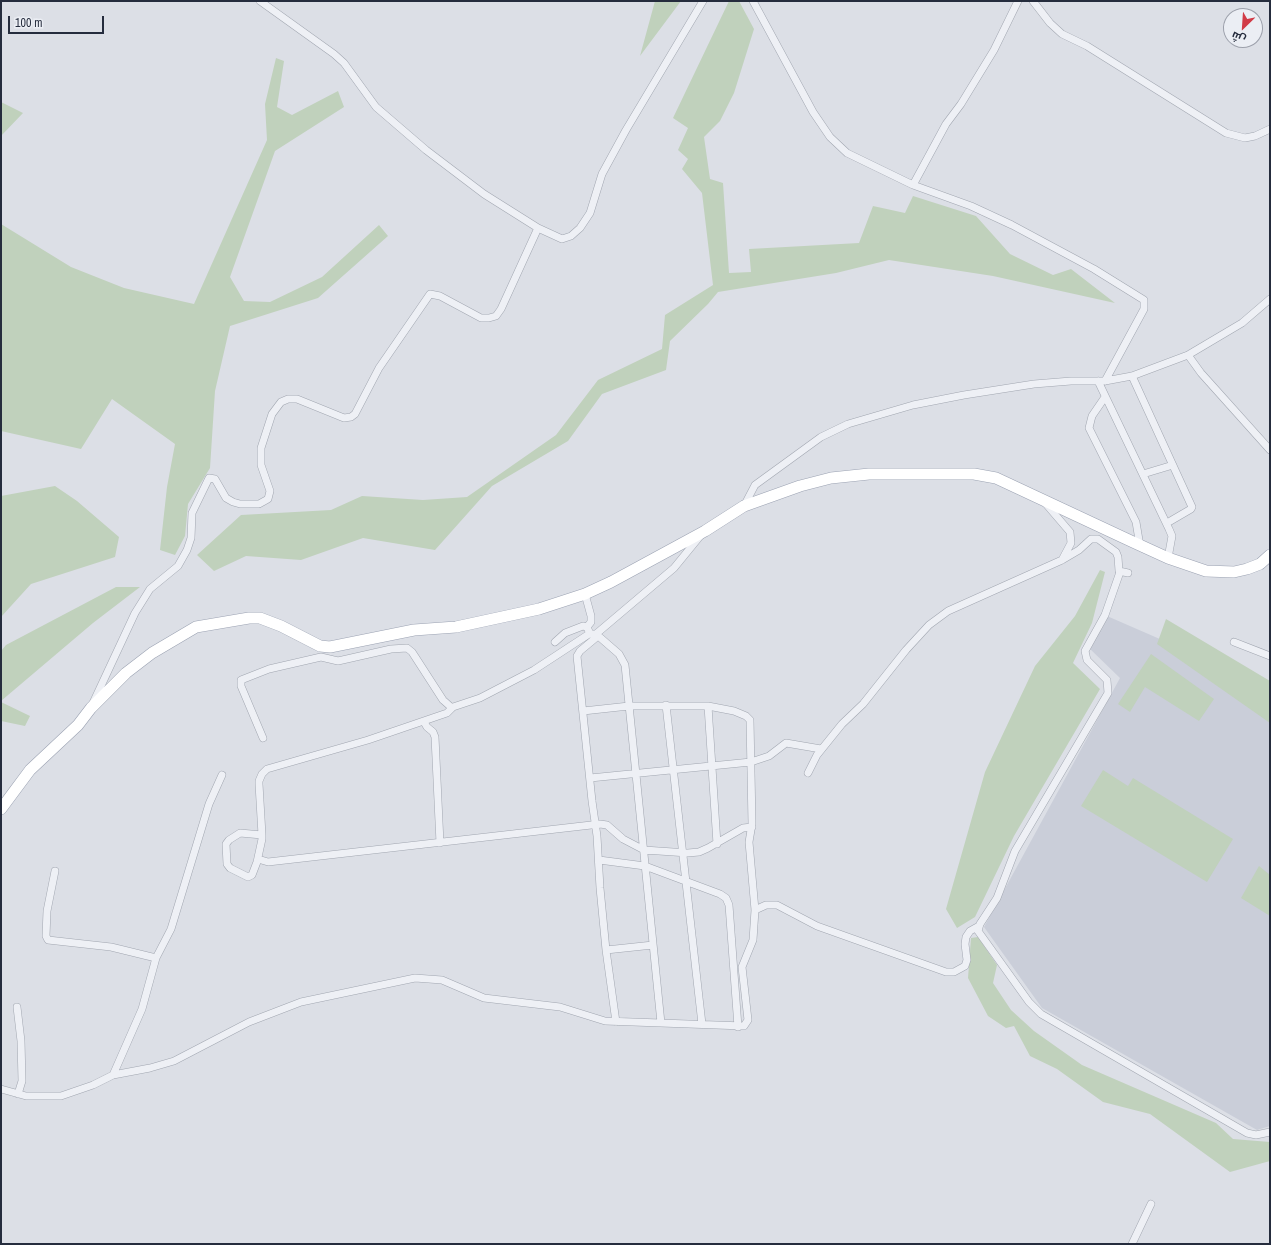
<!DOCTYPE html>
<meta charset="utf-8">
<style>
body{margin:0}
#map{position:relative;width:1271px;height:1245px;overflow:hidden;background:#dcdfe6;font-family:"Archivo Narrow",Cairo,sans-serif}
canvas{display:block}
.frame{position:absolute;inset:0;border:2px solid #252c3d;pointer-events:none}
.north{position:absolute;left:1223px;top:8px;width:40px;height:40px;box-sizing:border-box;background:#ebeef4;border:1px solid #9ca0ab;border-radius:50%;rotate:205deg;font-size:11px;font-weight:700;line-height:16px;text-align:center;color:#252c3d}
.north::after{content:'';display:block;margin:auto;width:14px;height:18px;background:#d13b47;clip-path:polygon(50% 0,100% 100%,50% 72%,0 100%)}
.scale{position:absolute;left:8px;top:16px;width:96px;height:18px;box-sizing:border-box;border:2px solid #252c3d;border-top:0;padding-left:5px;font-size:12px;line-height:14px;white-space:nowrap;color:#252c3d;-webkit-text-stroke:3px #ebeef4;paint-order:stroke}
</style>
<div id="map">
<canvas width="1271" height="1245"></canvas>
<div class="frame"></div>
<div class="north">ش</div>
<div class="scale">100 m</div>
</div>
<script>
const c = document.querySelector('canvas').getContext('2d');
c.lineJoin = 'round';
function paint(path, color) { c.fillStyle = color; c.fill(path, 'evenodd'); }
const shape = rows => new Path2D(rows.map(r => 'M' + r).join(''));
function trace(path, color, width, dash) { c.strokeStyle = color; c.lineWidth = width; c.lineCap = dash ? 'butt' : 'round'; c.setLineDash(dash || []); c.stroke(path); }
paint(shape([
 [1107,616,1270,687,1270,1126,1257,1130,1042,1008,984,927,1120,678,1089,648]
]), '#caced9');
paint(shape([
 [655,1,681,1,640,56],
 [729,1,739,1,754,29,734,93,720,121,704,137,710,179,723,183,729,273,751,272,749,249,859,243,873,206,905,213,913,196,976,216,1010,254,1053,275,1071,269,1115,303,993,276,889,260,836,273,718,292,708,304,670,341,666,370,602,394,568,441,492,486,435,550,363,538,301,560,246,556,214,571,197,555,241,515,331,510,362,496,423,500,467,497,556,435,598,380,662,349,665,315,713,285,702,193,682,169,688,159,678,150,688,128,673,118],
 [276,58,284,61,277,107,292,115,338,91,344,107,275,151,230,277,244,301,270,302,322,277,379,225,388,236,318,298,230,326,215,391,210,468,188,504,185,536,175,555,160,550,167,487,175,444,112,399,81,449,1,431,1,224,71,267,124,288,194,304,267,140,265,104],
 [1,102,23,113,1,136],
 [55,486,77,501,119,537,115,557,31,584,1,617,1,496],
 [1100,570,1105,572,1092,623,1073,663,1100,689,1014,836,975,917,957,928,946,909,985,772,1035,666,1075,616],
 [116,587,140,587,93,623,1,701,1,651,6,645],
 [1166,619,1270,681,1270,723,1157,644],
 [1151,654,1214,699,1199,721,1145,687,1130,712,1118,704],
 [1,702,30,716,25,726,1,721],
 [1103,770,1128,786,1133,778,1233,839,1207,882,1081,806],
 [1259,866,1270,875,1270,916,1241,898],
 [978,937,997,965,993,983,1011,1010,1034,1031,1082,1065,1216,1123,1233,1139,1270,1142,1270,1161,1230,1172,1150,1114,1103,1102,1057,1069,1030,1056,1014,1026,1006,1028,988,1016,968,978,971,938]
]), '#c0d1bc');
const minor = shape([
 [260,1,334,54,344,63,376,107,426,150,484,194,538,228,562,239,571,236,580,228,590,213,602,174,626,130,703,1],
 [753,1,813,112,830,137,847,153,913,185,971,206,1012,225,1094,269,1144,300,1144,309,1105,381],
 [1033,1,1050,23,1062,34,1087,46,1226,133,1245,138,1255,136,1270,129],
 [913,185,946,124,961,104,994,50,1018,1],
 [1188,355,1201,373,1270,450],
 [1132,376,1192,507,1191,509,1167,523],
 [1098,381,1169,529,1172,536,1168,558],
 [1105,397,1092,416,1089,428,1136,522,1140,546],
 [1143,474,1173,465],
 [1046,504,1070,532,1071,543,1062,560],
 [744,506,755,485,821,437,848,424,913,405,964,395,1034,384,1071,381,1105,381,1132,376,1188,355,1242,323,1270,299],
 [1120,572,1105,615,1085,651,1087,660,1107,680,1108,693,1015,851,997,898,980,924,978,931,1029,1002,1041,1014,1247,1133,1256,1135,1270,1132],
 [585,594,591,616,591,622,587,627],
 [596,634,674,568,701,535],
 [598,636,580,651,577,656,592,801,597,836,600,888,606,950,616,1022],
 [555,642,565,633,583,626,587,627,590,634],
 [1234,642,1270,656],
 [93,703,135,613,150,589,178,566,187,550,191,538,192,513,209,478,215,479,226,498,233,502,240,504,259,504,268,499,270,491,261,465,261,448,272,414,281,402,288,399,297,399,344,418,351,417,355,414,379,368,430,294,440,296,481,318,489,318,496,316,501,309,538,228],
 [666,705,702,1024],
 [708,706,717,844],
 [424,722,427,727,433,732,435,737,440,843],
 [263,738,241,686,241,680,269,669,321,657,338,661,391,649,407,648,412,652,443,700,452,708],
 [808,773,817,755,842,724,863,704,906,650,929,625,948,611,1062,560,1079,550,1091,539,1098,539,1116,552,1118,557,1119,571,1128,573],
 [590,778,751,762,769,756,786,743,821,749],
 [262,835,240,833,229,840,226,844,227,864,230,868,248,877,252,875,257,862,262,839,262,835,259,784,259,781,262,774,267,769,368,740,447,713,453,707,480,698,534,670,589,634,596,634,619,654,625,665,661,1023],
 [258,859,268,862,600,824,607,825,623,839,644,850,688,853,699,852,708,848,743,828,752,827],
 [599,860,645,866,720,894,726,898,729,905,738,1027],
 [55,871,47,911,46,936,48,940,111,947,156,958],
 [755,910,766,905,777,905,817,926,946,972,954,972,965,966,967,960,965,944,966,937,970,931,979,926],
 [606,950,653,945],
 [17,1007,21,1041,22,1081,18,1094],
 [113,1075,150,1068,174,1061,249,1022,301,1002,415,978,442,980,484,998,560,1007,605,1021,744,1026,748,1020,742,967,753,940,755,910,749,842,752,824,750,720,746,716,734,711,708,706,629,706,583,711],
 [1,1089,26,1096,61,1096,93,1085,113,1075,142,1009,156,958,171,929,209,804,222,775],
 [1132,1244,1151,1204]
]);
const primary = shape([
 [1,809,30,770,78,725,91,708,126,673,152,653,196,627,249,618,260,618,281,626,320,646,330,647,414,630,456,627,539,609,585,594,611,582,705,531,744,506,800,486,831,478,869,474,974,474,996,478,1133,542,1168,558,1206,571,1234,572,1247,569,1260,564,1270,555]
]);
trace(minor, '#a1a6b0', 8);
trace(primary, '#9ba2b2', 12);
trace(minor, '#eef0f5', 7);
trace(primary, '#fff', 11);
</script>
